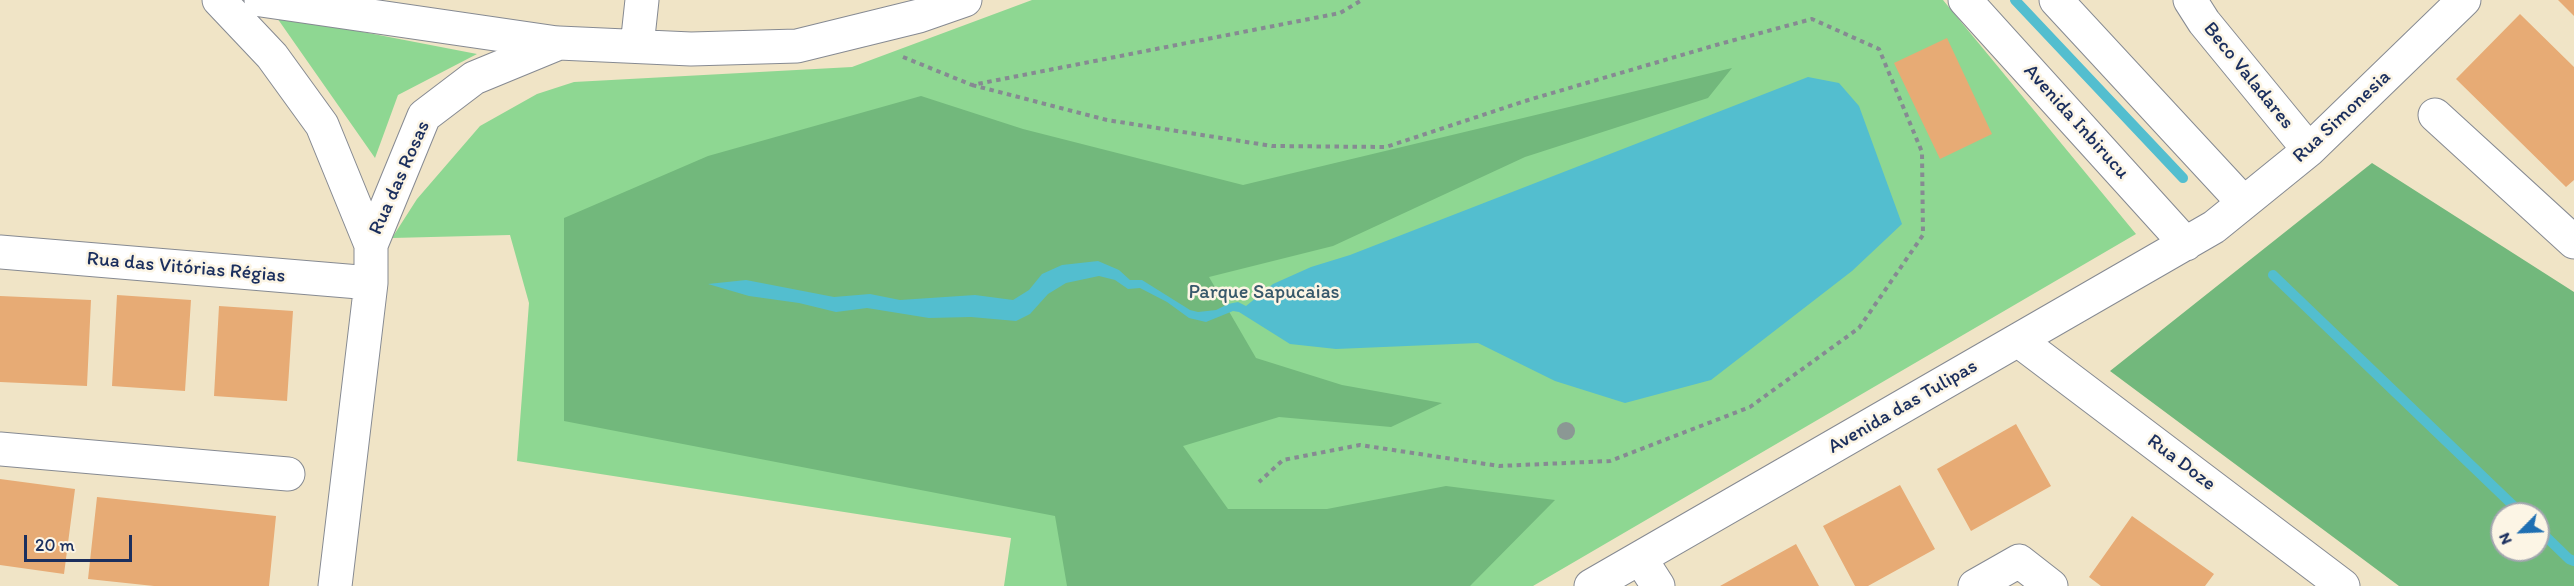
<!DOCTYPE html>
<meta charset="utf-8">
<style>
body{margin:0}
#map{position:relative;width:2574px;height:586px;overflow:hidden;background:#f0e4c6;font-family:Itim,sans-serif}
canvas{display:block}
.north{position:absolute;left:2490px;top:502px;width:60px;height:60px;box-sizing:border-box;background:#fcf5e5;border:2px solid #a2a6af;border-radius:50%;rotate:246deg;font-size:16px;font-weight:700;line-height:24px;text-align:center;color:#1b2f5e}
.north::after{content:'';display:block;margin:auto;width:21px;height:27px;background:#1f6fb2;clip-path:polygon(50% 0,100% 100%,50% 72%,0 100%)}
.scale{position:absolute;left:24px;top:535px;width:108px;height:27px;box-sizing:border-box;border:3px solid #1b2f5e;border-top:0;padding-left:8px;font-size:18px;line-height:21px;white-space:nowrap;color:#1b2f5e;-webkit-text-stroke:4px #fcf5e5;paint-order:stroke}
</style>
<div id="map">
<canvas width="2574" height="586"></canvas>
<div class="north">N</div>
<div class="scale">20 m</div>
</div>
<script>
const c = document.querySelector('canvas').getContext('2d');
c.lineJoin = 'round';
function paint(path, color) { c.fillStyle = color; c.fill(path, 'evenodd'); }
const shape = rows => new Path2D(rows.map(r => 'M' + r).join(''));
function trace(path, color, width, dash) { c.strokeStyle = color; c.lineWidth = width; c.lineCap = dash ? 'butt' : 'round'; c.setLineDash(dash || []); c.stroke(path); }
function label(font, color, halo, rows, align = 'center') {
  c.font = font + ' Itim,sans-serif'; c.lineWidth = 5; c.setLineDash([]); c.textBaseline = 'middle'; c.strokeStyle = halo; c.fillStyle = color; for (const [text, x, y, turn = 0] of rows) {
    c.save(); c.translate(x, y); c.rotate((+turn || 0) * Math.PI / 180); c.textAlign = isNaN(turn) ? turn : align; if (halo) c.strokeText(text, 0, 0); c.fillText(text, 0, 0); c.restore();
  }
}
paint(shape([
 [1032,0,1943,0,2136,234,1533,586,1004,586,1011,538,517,461,529,303,510,235,392,238,417,199,480,126,537,94,574,82,852,67],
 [275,15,477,54,398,95,375,158]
]), '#8ed792');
paint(shape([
 [1732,68,1708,98,1525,157,1333,246,1209,277,1256,358,1342,385,1442,403,1391,427,1279,417,1183,446,1228,509,1327,509,1446,486,1555,500,1470,586,1067,586,1055,516,564,421,564,218,708,156,921,96,1023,129,1243,185],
 [2372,163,2574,292,2574,586,2399,586,2110,371],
 [2502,514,2538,514,2538,550,2502,550]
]), '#72b87c');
paint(shape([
 [1808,77,1839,83,1859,106,1902,224,1852,271,1711,380,1625,403,1555,381,1478,343,1336,349,1290,344,1239,312,1233,311,1206,322,1189,318,1167,302,1140,288,1128,289,1115,280,1099,276,1066,283,1048,294,1030,314,1016,321,971,317,929,318,867,308,836,312,799,303,749,296,708,284,746,280,834,297,870,294,900,300,975,295,1013,300,1029,290,1042,274,1062,265,1098,261,1119,270,1130,280,1142,280,1190,310,1198,312,1216,310,1228,304,1238,302,1246,306,1273,284,1311,267,1350,255]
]), '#53becf');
trace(shape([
 [2015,0,2183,178],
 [2273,275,2522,514],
 [2538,529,2569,559,2574,561]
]), '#53becf', 10);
paint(shape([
 [2558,0,2574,0,2574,16],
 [2520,14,2574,67,2574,180,2566,187,2456,79],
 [1947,38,1992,134,1940,159,1894,63],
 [117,295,191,300,185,391,112,386],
 [0,296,91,300,87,386,0,382],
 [219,306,293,311,287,401,214,396],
 [2016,424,2051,486,1971,531,1937,469],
 [0,479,75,489,64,574,0,565],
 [1900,485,1935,549,1868,586,1855,586,1823,526],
 [97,497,276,516,269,586,154,586,88,579],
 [2132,516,2214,574,2205,586,2101,586,2089,577],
 [1796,544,1819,586,1720,586]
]), '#e7ab75');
const minor = shape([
 [219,0,272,56,322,125,371,245],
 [261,0,557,43],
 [1965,0,2186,244],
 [2056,0,2243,202],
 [2190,0,2204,22,2309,150],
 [637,46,642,0],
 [2435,115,2574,242],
 [0,252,371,283],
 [2018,340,2343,586],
 [0,449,288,474],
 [1640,558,1658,586],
 [335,586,371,283,371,245,424,116,474,78,559,43,691,49,797,46,919,16,965,0],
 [1591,586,2214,227,2309,150,2464,0],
 [1975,586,2019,561,2051,586]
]);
trace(minor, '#868a92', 35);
trace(shape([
 [903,57,972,85,1340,13,1362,0],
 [972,85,1107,120,1272,146,1386,147,1525,101,1716,45,1812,19,1879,49,1922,152,1923,235,1859,328,1750,407,1610,461,1499,466,1360,445,1283,460,1259,482]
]), '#868a92', 4, [4.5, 4.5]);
trace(minor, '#fff', 33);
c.fillStyle = '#8b9894';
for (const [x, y] of [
 [1566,431]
]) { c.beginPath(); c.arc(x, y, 9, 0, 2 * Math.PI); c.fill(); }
label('20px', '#1b2f5e', '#fcf5e5', [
 ["Beco Valadares",2248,76,51],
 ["Rua Simonesia",2342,117,-43],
 ["Avenida Inbirucu",2076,122,48],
 ["Rua das Rosas",400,178,-66],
 ["Rua das Vitórias Régias",186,268,5],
 ["Avenida das Tulipas",1903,407,-30],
 ["Rua Doze",2181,463,37]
]);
label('20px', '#38596b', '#fcf5e5', [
 ["Parque Sapucaias",1264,293]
]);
</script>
